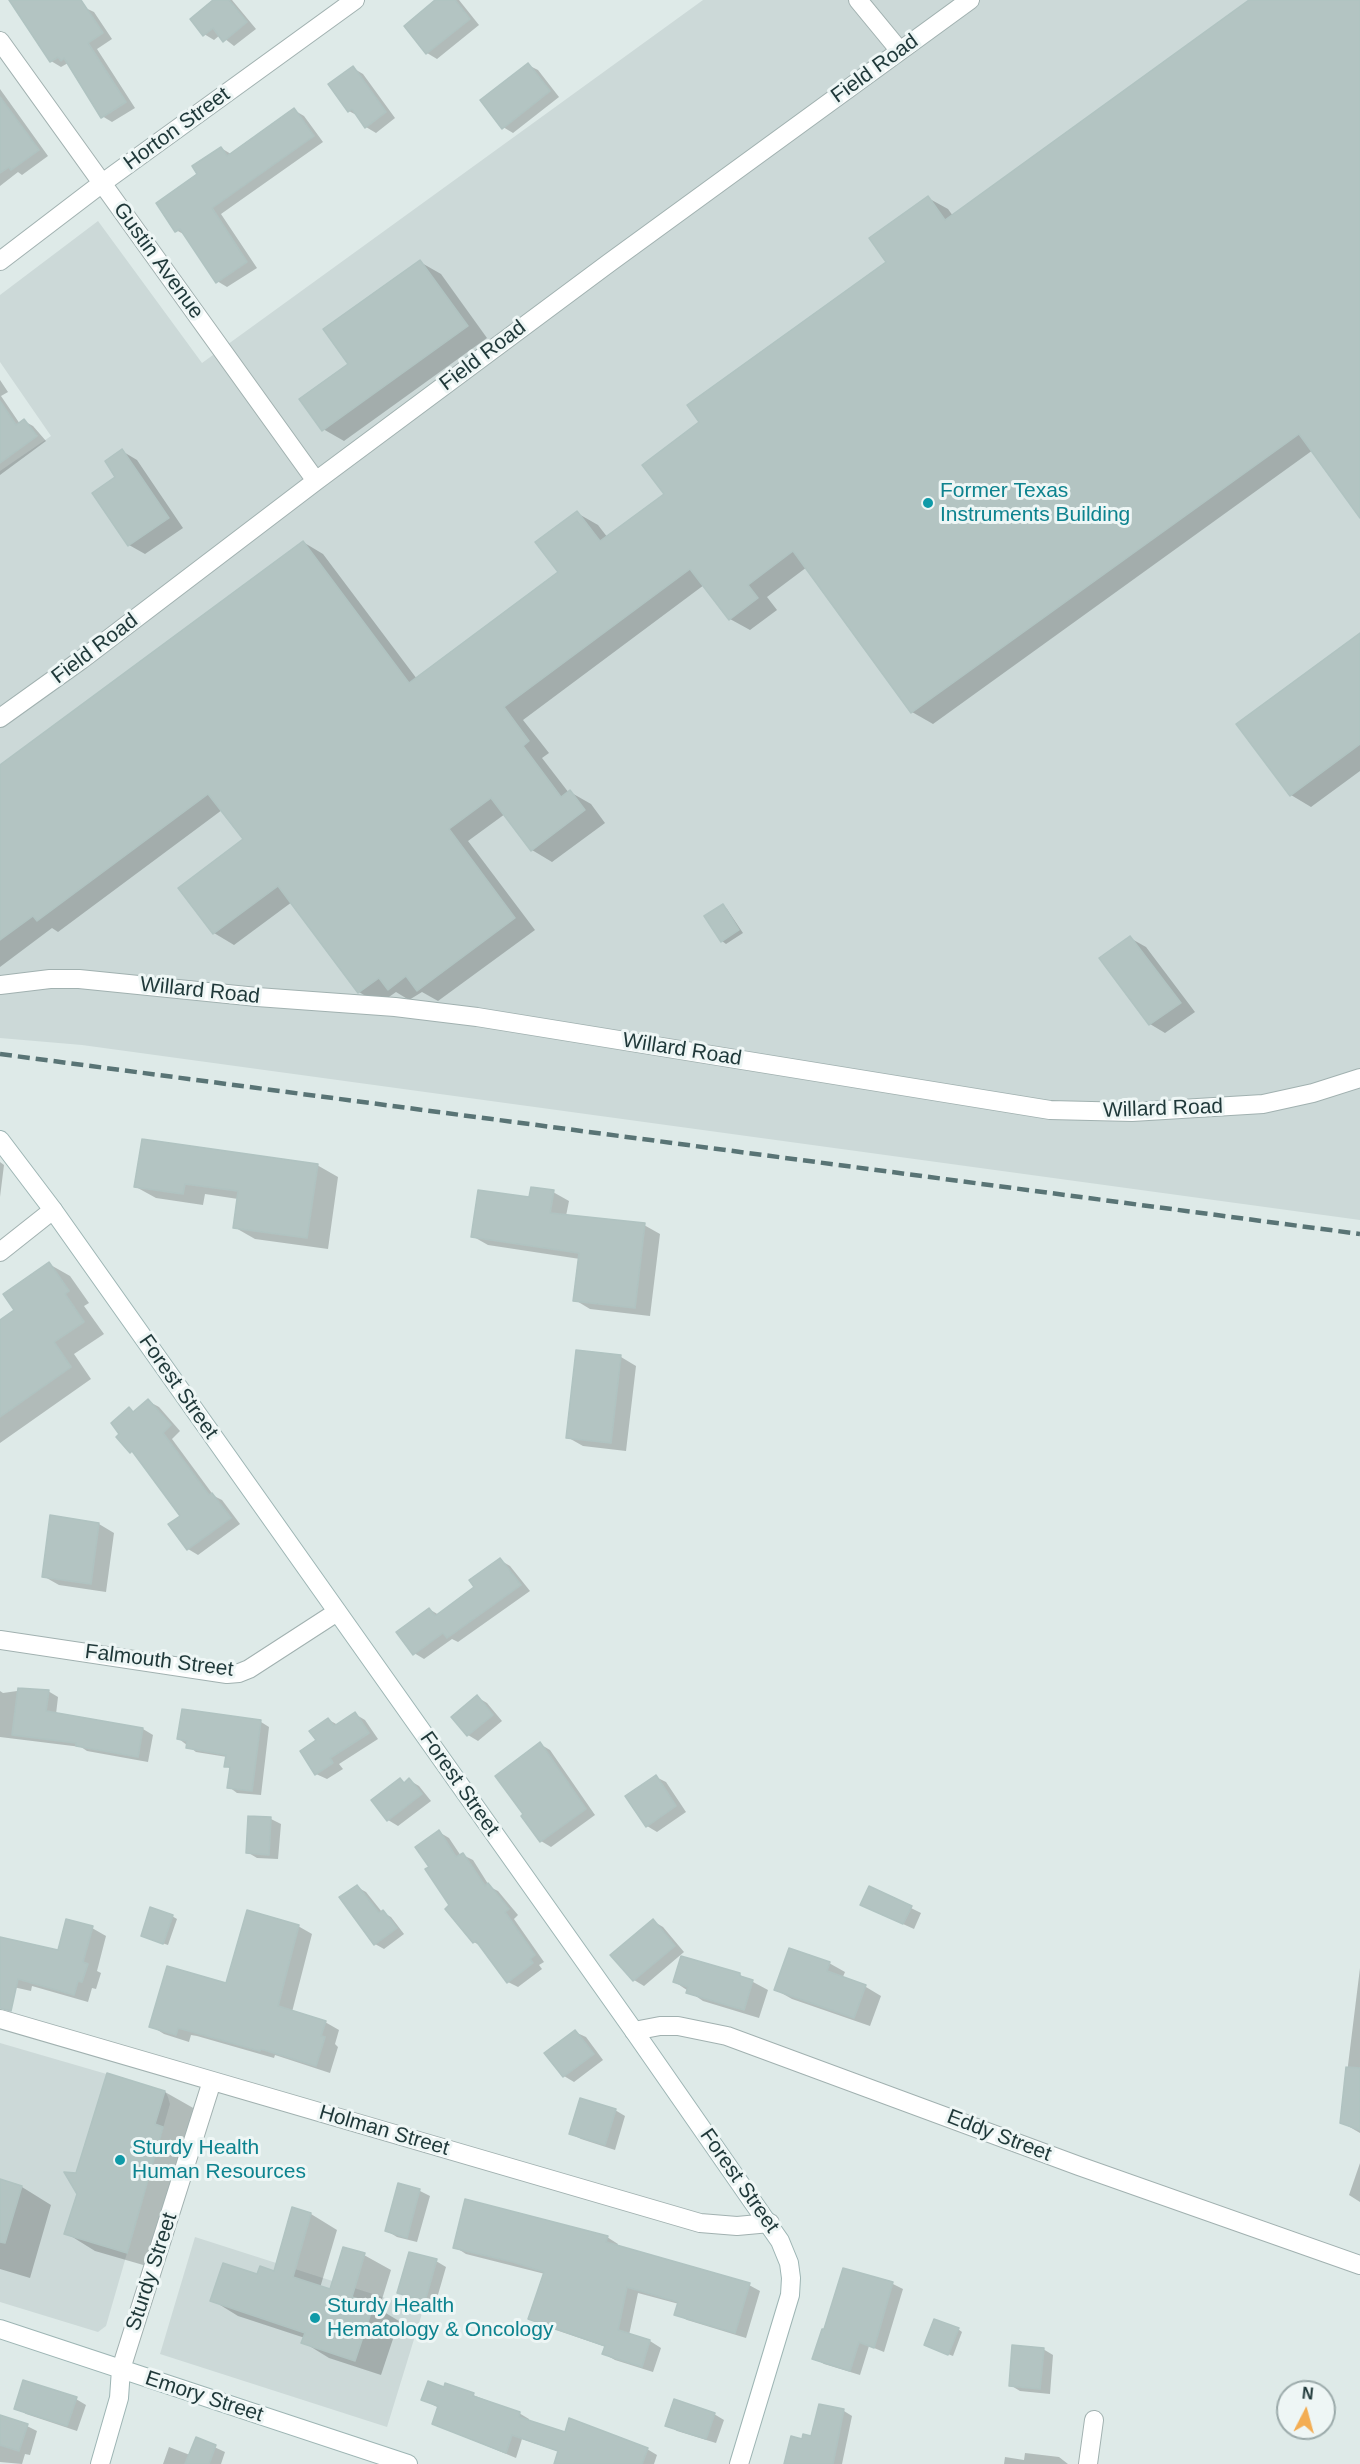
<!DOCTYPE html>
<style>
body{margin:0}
#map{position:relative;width:1360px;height:2464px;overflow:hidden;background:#deeae8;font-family:Helvetica,sans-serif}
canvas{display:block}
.north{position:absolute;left:1276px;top:2380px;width:60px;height:60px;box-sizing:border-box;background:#eef6f5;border:2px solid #9baaaa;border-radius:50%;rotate:6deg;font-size:16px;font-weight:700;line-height:24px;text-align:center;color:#1f3839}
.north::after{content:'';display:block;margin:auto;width:21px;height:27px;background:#f3ad53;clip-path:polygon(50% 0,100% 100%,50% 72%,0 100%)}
</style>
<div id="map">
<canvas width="1360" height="2464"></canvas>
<div class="north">N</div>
</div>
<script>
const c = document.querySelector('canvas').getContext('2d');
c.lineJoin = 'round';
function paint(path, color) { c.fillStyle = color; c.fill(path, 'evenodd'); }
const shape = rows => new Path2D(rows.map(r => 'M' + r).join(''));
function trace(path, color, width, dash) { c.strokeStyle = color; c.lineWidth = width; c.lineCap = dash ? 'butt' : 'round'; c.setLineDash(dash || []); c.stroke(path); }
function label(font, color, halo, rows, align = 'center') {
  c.font = font + ' Helvetica,sans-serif'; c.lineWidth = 6; c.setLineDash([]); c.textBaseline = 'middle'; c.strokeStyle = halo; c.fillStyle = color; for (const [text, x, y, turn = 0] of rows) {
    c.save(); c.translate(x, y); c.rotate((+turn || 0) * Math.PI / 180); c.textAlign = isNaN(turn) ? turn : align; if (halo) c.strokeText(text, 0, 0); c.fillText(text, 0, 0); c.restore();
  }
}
paint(shape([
 [703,0,1360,0,1360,1220,82,1045,0,1038,0,471,51,436,0,362,0,295,98,221,202,363],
 [0,2043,165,2091,168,2097,170,2104,106,2326,98,2332,0,2302],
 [195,2237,423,2310,387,2427,160,2354]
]), '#ccd9d8');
paint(shape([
 [11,0,69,0,94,12,112,39,97,49,135,108,112,122,102,116,68,63,61,67,51,61],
 [216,0,232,0,256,29,234,46,220,35,214,40,204,34],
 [438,0,459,0,479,25,437,59,427,53],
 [1252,0,1360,0,1360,516,1313,450,933,724,912,712,807,567,767,597,777,610,750,630,730,619,704,585,523,720,549,753,542,758,569,793,570,792,591,804,605,823,552,862,532,850,505,814,468,841,535,930,438,1001,422,992,409,1000,396,992,379,1004,359,992,292,902,234,945,214,933,180,889,245,840,222,810,58,932,52,928,0,967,0,767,303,542,323,554,417,679,560,573,577,513,598,525,608,538,666,494,702,422,888,262,928,198,948,209,953,216],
 [528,65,538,70,559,97,513,133,503,127],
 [353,68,363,74,395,118,376,133,366,127,358,116,349,111],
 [0,89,48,156,22,175,18,172,0,186],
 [294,110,304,116,323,142,221,214,257,268,227,287,217,281,187,236,176,230,199,175,221,148,231,154],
 [420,262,441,274,487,338,344,441,323,429,350,364],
 [0,380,8,392,1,396,20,424,24,421,33,426,46,441,0,475],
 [122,451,137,460,183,528,145,554,129,545,117,477],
 [1360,635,1360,771,1311,807,1291,795],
 [723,906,727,909,743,933,726,944,722,941],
 [1130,938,1146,947,1195,1012,1165,1033,1150,1024],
 [0,1162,4,1165,0,1197],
 [317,1165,338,1177,328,1249,255,1239,234,1227,238,1199,205,1194,203,1205,156,1198,136,1187],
 [553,1192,569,1201,566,1216,644,1225,660,1234,650,1316,590,1309,575,1300,580,1259,488,1245,472,1236,531,1199],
 [49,1264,70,1276,89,1303,84,1306,104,1334,74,1354,91,1379,0,1443,0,1322,16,1311],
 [621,1357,636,1366,626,1451,583,1446,567,1437],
 [148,1401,159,1407,180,1431,172,1439,214,1496,222,1500,240,1524,198,1555,188,1549,182,1516,136,1455,118,1437,129,1409,135,1413],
 [52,1517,99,1524,114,1533,106,1592,59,1585,43,1576],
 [500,1560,510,1566,530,1591,458,1642,452,1639,424,1659,414,1653,429,1609,439,1615,477,1587],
 [24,1690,48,1691,58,1697,56,1714,143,1729,153,1735,148,1762,87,1751,81,1747,0,1737,0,1691,3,1693],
 [477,1697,487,1703,502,1721,478,1741,468,1735,453,1717],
 [184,1711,261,1722,269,1727,261,1795,237,1793,229,1787,231,1769,226,1766,227,1757,196,1752,179,1739],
 [355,1714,365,1720,378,1739,339,1764,343,1769,327,1779,316,1774,318,1741,329,1720,338,1725],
 [540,1744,550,1750,595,1815,551,1847,541,1841],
 [656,1777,666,1782,686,1812,657,1832,647,1826],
 [400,1780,405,1783,409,1780,419,1786,431,1801,398,1826,388,1820],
 [271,1819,281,1824,278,1859,257,1858,247,1852],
 [439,1832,449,1838,461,1856,463,1855,473,1860,490,1887,498,1891,518,1915,514,1919,544,1962,539,1965,542,1969,518,1987,508,1982,482,1947,474,1942,431,1867],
 [357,1887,366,1892,382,1912,391,1917,404,1934,384,1949,375,1944,341,1898],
 [911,1908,921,1913,914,1929,872,1910],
 [172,1916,177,1919,168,1945,147,1938],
 [653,1921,663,1927,684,1952,644,1986,634,1980],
 [298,1926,312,1934,292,2012,325,2022,339,2030,335,2044,338,2047,330,2073,275,2055,274,2058,197,2036,191,2035,189,2042,164,2034,151,2026,227,1985],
 [92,1928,106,1936,97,1971,101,1973,96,1989,92,1988,88,2002,32,1986,31,1991,0,1984,0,1938,59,1951],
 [829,1963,845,1972,842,1979,866,1987,881,1996,870,2026,792,1999,776,1990],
 [1360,1968,1360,2133,1341,2122],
 [740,1975,768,1990,759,2018,703,2001,675,1982],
 [575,2032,586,2037,603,2060,574,2082,564,2076],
 [108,2075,165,2092,195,2109,157,2269,95,2251,66,2233,78,2193,77,2175],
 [615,2110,625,2116,615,2150,581,2139,571,2134],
 [1360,2163,1360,2202,1349,2195],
 [0,2181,22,2187,51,2205,30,2278,0,2269],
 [399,2185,420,2191,430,2196,417,2242,397,2237,387,2231],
 [293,2209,311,2214,337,2230,320,2288,331,2291,364,2255,391,2270,379,2309,399,2321,381,2375,329,2358,303,2342,305,2338,238,2316,212,2300,258,2276,275,2273],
 [607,2237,618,2244,617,2247,749,2285,760,2291,746,2338,687,2320,676,2314,679,2304,638,2293,629,2335,650,2341,661,2348,653,2372,615,2360,604,2354,606,2347,541,2325,529,2318,545,2274,466,2254,455,2247],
 [436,2261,446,2267,435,2305,409,2298,399,2292],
 [844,2269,893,2284,903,2289,884,2352,869,2346,860,2375,824,2364,814,2358,825,2331],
 [958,2329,962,2332,953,2356,930,2347],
 [1043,2349,1053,2355,1050,2394,1020,2391,1010,2385],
 [445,2389,473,2395,519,2413,529,2419,529,2421,566,2434,647,2449,657,2455,654,2464,556,2464,560,2452,522,2439,516,2458,434,2424,439,2408,423,2400],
 [76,2399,86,2405,77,2431,26,2414,16,2408],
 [820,2405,844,2411,852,2416,842,2464,786,2464,803,2440,813,2438],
 [714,2414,724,2420,716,2443,677,2431,667,2425],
 [0,2417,27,2426,37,2431,30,2455,25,2454,22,2464,0,2462],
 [197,2439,225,2452,221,2464,163,2464,169,2447,190,2455],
 [1025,2453,1059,2457,1068,2464,1004,2464,1005,2457,1024,2460]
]), '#0003');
const building = shape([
 [9,0,81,0,103,33,88,43,126,102,101,118,64,58,61,61,58,57,50,62,9,0],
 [213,0,229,0,247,22,223,42,213,28,203,36,190,19,213,0],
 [435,0,455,0,470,19,426,54,404,26,435,0],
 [1249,0,1360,0,1360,518,1299,434,911,713,793,551,748,585,758,598,729,620,690,569,504,707,529,741,523,746,561,797,570,790,585,810,531,851,491,798,449,829,515,918,417,991,406,976,388,990,379,978,358,993,278,886,213,934,178,888,243,839,208,794,37,921,33,916,0,940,0,765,303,541,409,683,558,572,535,542,577,511,600,541,664,494,642,465,699,422,687,405,886,262,869,238,928,196,945,220,1249,0],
 [528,63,550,91,502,129,480,100,528,63],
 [353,66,386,112,365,128,352,109,348,112,328,84,353,66],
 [0,97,39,150,11,170,9,167,0,173,0,97],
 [294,108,314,136,212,208,247,262,216,283,180,229,175,232,156,203,197,174,192,166,221,147,227,156,294,108],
 [420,260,468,326,322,431,299,399,348,364,323,329,420,260],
 [0,401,16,425,24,419,37,436,0,463,0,401],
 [122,449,169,518,128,546,92,493,115,477,105,461,122,449],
 [1360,633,1360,744,1290,796,1236,724,1360,633],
 [723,904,739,930,721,942,704,916,723,904],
 [1130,936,1181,1003,1149,1025,1099,958,1130,936],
 [142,1139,318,1164,307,1238,233,1228,238,1191,185,1184,183,1194,134,1187,142,1139],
 [531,1187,554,1190,550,1213,645,1223,635,1308,573,1301,579,1253,471,1237,478,1190,529,1197,531,1187],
 [49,1262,69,1291,65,1294,84,1322,54,1342,71,1367,0,1417,0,1320,14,1310,3,1294,49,1262],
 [576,1350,621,1355,611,1443,566,1438,576,1350],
 [148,1399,171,1425,163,1433,209,1495,212,1493,231,1518,187,1550,168,1524,180,1516,132,1451,130,1453,116,1437,119,1434,111,1423,129,1407,133,1412,148,1399],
 [50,1515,99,1523,91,1584,42,1577,50,1515],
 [500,1558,521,1585,447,1638,443,1633,413,1655,396,1632,429,1608,435,1616,474,1587,469,1580,500,1558],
 [18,1688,49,1690,46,1711,143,1728,138,1757,76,1746,76,1743,12,1735,18,1688],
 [477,1695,493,1715,467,1736,451,1717,477,1695],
 [182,1709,261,1720,252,1791,227,1788,230,1767,224,1767,226,1755,186,1748,187,1741,177,1739,182,1709],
 [355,1712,369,1733,330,1758,333,1763,315,1775,300,1751,316,1740,309,1731,328,1718,334,1726,355,1712],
 [540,1742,586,1809,540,1842,521,1816,523,1814,495,1776,540,1742],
 [656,1775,676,1806,646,1827,625,1796,656,1775],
 [400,1778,404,1783,409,1778,422,1794,387,1821,371,1800,400,1778],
 [248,1816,271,1817,269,1855,246,1853,248,1816],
 [439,1830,456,1857,463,1853,485,1886,488,1883,509,1909,505,1912,535,1955,530,1959,533,1963,507,1983,476,1941,473,1943,445,1909,449,1905,425,1869,429,1867,415,1847,439,1830],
 [357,1885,379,1913,383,1910,397,1928,374,1945,339,1897,357,1885],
 [869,1886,912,1906,903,1924,860,1905,869,1886],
 [150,1907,173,1915,163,1944,141,1936,150,1907],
 [247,1910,299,1925,278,2006,326,2021,321,2036,325,2037,316,2066,261,2049,260,2051,182,2029,178,2028,176,2035,149,2027,167,1966,226,1983,247,1910],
 [66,1919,93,1926,83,1962,88,1964,82,1982,78,1981,74,1995,18,1979,11,2011,0,2008,0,1937,58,1950,66,1919],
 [653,1919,675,1946,633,1981,610,1955,653,1919],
 [789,1948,830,1962,827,1971,866,1985,854,2018,774,1990,789,1948],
 [681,1956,740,1973,740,1976,753,1980,744,2010,686,1993,688,1987,673,1982,681,1956],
 [575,2030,594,2054,563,2077,544,2053,575,2030],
 [1346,2067,1360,2068,1360,2130,1340,2123,1346,2067],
 [107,2073,165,2091,155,2124,163,2127,127,2253,64,2234,77,2194,64,2172,76,2173,107,2073],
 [580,2098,616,2109,605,2145,569,2134,580,2098],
 [0,2179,22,2186,5,2243,0,2242,0,2179],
 [398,2183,420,2189,407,2238,385,2231,398,2183],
 [465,2199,608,2236,606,2242,750,2283,735,2333,674,2315,678,2302,627,2287,618,2330,650,2340,642,2367,602,2354,605,2346,528,2319,544,2272,513,2262,453,2248,465,2199],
 [292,2207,311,2213,293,2277,330,2289,343,2247,365,2253,352,2297,374,2304,355,2361,301,2343,305,2333,210,2301,223,2263,257,2274,260,2266,274,2271,292,2207],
 [409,2252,437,2259,425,2301,397,2293,409,2252],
 [843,2268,893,2282,874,2348,859,2342,850,2371,812,2359,822,2329,824,2329,843,2268],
 [934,2319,959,2328,948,2355,924,2345,934,2319],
 [1012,2345,1044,2348,1040,2389,1009,2386,1012,2345],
 [23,2380,77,2397,67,2426,14,2409,23,2380],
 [428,2381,444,2387,445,2383,474,2393,473,2396,520,2412,519,2417,565,2432,569,2418,648,2448,642,2464,554,2464,558,2451,512,2435,506,2453,432,2424,438,2406,421,2400,428,2381],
 [674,2399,715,2413,706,2439,665,2426,674,2399],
 [819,2404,844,2409,833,2464,784,2464,791,2436,802,2439,803,2434,811,2436,819,2404],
 [0,2415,28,2424,19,2451,0,2445,0,2415],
 [196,2437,216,2445,209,2464,185,2464,196,2437]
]);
paint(building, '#b3c4c2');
trace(building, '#b0c3c1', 1.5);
const minor = shape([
 [858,0,900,51],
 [0,41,316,481],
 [0,261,101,184,355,0],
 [0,718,81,660,316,481,609,263,970,0],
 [0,985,50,979,79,979,257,997,395,1007,477,1017,1050,1110,1132,1112,1263,1104,1313,1093,1360,1078],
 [0,1252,53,1210],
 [0,1640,227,1674,239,1673,249,1669,337,1612],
 [0,2019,700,2223,737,2226,770,2223],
 [634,2031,660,2026,678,2026,727,2036,1079,2166,1360,2265],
 [121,2369,212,2081],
 [1088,2464,1094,2420]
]);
const secondary = shape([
 [0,1140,53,1210,634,2031,780,2241,789,2263,791,2278,790,2295,739,2464],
 [0,2329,408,2464],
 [100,2464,119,2398,121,2369]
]);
trace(minor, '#a1b1b0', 20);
trace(secondary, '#9db5b4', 20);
trace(minor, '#fff', 18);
trace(secondary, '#fff', 18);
trace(shape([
 [0,1054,1360,1234]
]), '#597475', 4.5, [12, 6]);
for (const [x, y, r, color] of [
 [928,503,6,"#0f9aa8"],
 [120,2160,6,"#0f9aa8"],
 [315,2318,6,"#0f9aa8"]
]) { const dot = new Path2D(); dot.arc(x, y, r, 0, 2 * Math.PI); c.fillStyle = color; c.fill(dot); trace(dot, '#eef6f5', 2); }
label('21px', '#1f3839', '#eef6f5', [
 ["Field Road",875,69,-36],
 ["Horton Street",177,129,-36],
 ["Gustin Avenue",158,261,54],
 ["Field Road",483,356,-37],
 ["Field Road",95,649,-37],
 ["Willard Road",200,991,6],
 ["Willard Road",682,1050,9],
 ["Willard Road",1163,1109,-2],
 ["Forest Street",178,1387,55],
 ["Falmouth Street",159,1661,7],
 ["Forest Street",459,1784,55],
 ["Holman Street",384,2131,16],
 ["Eddy Street",999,2136,21],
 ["Forest Street",739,2181,55],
 ["Sturdy Street",152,2272,-72],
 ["Emory Street",204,2397,18]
]);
label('21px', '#0d838f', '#eef6f5', [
 ["Former Texas",940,491],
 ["Instruments Building",940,515],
 ["Sturdy Health",132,2148],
 ["Human Resources",132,2172],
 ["Sturdy Health",327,2306],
 ["Hematology & Oncology",327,2330]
], 'left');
</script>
